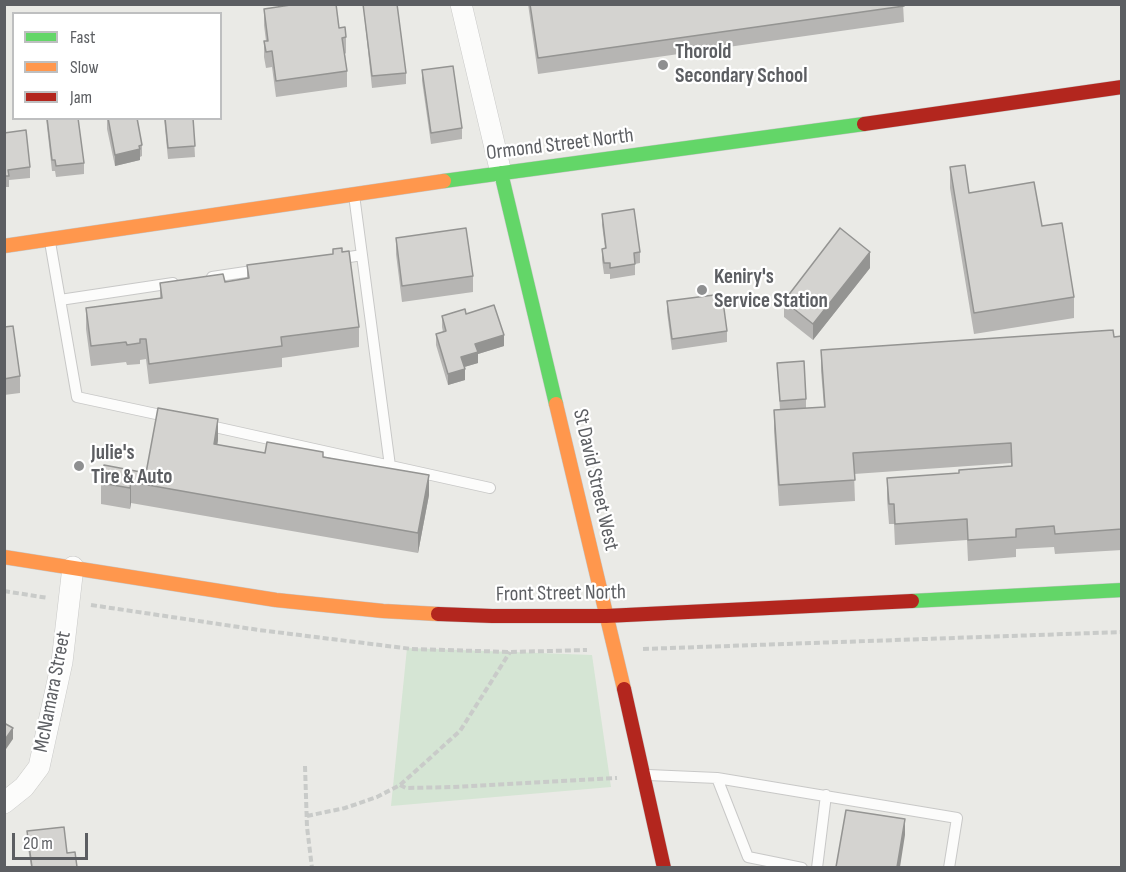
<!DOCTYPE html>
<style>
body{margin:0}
#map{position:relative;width:1126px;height:872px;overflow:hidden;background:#eaeae6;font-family:"Sofia Sans Condensed",sans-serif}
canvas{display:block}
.frame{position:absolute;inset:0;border:6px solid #5c5e62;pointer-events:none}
.legend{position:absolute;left:12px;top:12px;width:210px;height:108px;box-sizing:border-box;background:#fff;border:2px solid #bebfc0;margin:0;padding:8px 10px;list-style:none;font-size:18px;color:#5c5e62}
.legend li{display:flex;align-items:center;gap:12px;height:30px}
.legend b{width:30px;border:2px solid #bebfc0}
.scale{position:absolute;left:12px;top:833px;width:76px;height:27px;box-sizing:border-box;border:3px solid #5c5e62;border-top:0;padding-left:8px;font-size:18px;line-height:21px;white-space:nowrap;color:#5c5e62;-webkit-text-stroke:4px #fff;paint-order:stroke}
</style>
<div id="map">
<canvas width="1126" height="872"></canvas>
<div class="frame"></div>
<ul class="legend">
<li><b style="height:8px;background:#63d668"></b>Fast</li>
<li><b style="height:8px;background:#ff974d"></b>Slow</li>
<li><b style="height:8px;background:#b3261e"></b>Jam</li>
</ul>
<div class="scale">20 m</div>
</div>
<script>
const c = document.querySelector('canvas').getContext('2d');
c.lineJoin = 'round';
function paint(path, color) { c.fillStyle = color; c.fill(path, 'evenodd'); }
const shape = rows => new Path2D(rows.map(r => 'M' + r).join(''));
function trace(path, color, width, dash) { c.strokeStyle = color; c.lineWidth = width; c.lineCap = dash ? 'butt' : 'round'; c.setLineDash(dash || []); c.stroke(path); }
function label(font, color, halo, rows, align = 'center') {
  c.font = font + ' "Sofia Sans Condensed",sans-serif'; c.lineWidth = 4.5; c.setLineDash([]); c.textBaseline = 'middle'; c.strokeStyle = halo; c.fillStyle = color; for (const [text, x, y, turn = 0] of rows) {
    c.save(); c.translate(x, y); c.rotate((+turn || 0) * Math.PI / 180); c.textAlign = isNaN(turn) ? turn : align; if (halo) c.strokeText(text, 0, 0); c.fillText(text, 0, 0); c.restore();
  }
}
paint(shape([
 [407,648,592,655,611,787,391,806]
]), '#d5e5d4');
const lane = shape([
 [354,195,390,466],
 [50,242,77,397,170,417],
 [337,259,362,255],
 [212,277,259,270],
 [60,300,173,283],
 [206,425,490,488],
 [648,775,717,778,957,818,949,868],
 [717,778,748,857,802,868],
 [817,868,826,795]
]);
const street = shape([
 [461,4,501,173],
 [4,803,24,787,39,767,62,662,73,567]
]);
const fast = shape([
 [501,173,556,404],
 [444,181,864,124],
 [912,601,1122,590]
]);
const slow = shape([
 [4,246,444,181],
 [556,404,624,689],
 [4,557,276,600,383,611,438,614]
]);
const jam = shape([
 [864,124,1122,87],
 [438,614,492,616,606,616,912,601],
 [624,689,664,868]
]);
trace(lane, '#c8c8c7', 12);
trace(street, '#c8c8c7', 22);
trace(fast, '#c6c6c6', 15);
trace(slow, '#c6c6c6', 15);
trace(jam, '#c6c6c6', 15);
trace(shape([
 [4,591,48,598],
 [91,605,259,630,412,649,511,652,587,650],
 [643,649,1122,632],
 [305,766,307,827,312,868],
 [400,785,406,788,453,787,617,778],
 [307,816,345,808,377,797,400,785,460,731,510,652]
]), '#c9cbc9', 4, [6, 3]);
trace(lane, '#fcfcfb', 10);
trace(street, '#fcfcfb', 21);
trace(fast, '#63d668', 14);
trace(slow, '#ff974d', 14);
trace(jam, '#b3261e', 14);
paint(shape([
 [363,4,397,4,406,73,406,84,372,88],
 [528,4,903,4,904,22,538,74],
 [264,9,339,28,346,37,346,53,345,54,347,71,347,87,276,97,272,67,266,68,264,57,264,41,266,41,264,25],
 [422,70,462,128,462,139,431,144,422,81],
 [46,118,78,118,84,163,84,174,56,177,55,171,52,171],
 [107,118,142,145,142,156,140,157,140,160,115,166,107,129],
 [164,118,193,118,195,157,168,159],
 [4,133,30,167,30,178,9,180,9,187,4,187],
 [950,167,969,193,1042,226,1074,297,1074,318,974,334,950,188],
 [602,214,640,252,640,263,635,264,635,275,610,279,610,274,604,274,602,260,602,249,605,248,602,225],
 [396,238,473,276,473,292,402,302,396,254],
 [333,249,342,252,359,327,359,347,282,358,282,367,149,384,146,359,140,360,140,364,127,365,126,362,91,366,86,329,86,308,160,298,160,283,225,282,247,279,247,265,333,254],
 [870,268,813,340,784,317,784,301],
 [667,301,727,331,727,342,672,350,667,312],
 [466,314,504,346,478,354,478,363,464,367,465,380,448,385,436,345,436,334,443,332,442,327,442,316],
 [4,327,20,376,20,393,4,395],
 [1122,336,1122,550,1055,554,1054,547,1016,549,1016,557,968,561,967,540,895,545,894,524,889,524,887,499,887,478,959,473,1011,466,1011,463,854,474,855,501,779,506,774,431,774,410,780,410,777,363,806,399,806,408,824,407,821,371,821,350],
 [218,440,217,445,265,453,323,457,429,495,418,553,131,503,130,509,101,504,101,483,146,473],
 [27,831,67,853,77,867,31,867,27,842]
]), '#b6b5b3');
paint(shape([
 [140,149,140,160,115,166,115,155],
 [870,252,870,268,813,340,813,324],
 [504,335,504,346,478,354,478,363,461,368,461,357,475,344],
 [465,369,465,380,448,385,448,374],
 [218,419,218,440,214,465,214,444],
 [429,475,429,495,418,553,418,533],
 [131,482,131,503,130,509,130,488],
 [13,728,13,739,4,752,4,741],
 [905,819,905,835,900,867,897,867]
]), '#949492');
const building = shape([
 [297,4,336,4,339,28,345,27,346,37,342,38,347,71,276,81,272,51,266,52,264,41,268,41,264,9,297,4],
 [363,4,397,4,406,73,372,76,363,4],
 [530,4,903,4,904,6,538,58,530,4],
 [453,66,462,128,431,133,422,70,453,66],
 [47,118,78,118,84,163,56,166,55,160,52,160,47,118],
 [108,118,137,118,142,145,139,146,140,149,115,155,108,118],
 [165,118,193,118,195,146,168,148,165,118],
 [26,130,30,167,8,170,9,176,4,176,4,133,26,130],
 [965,165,969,193,1034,182,1042,226,1062,223,1074,297,974,313,950,167,965,165],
 [634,209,640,252,634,253,635,264,610,268,610,263,604,263,602,249,606,248,602,214,634,209],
 [466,228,473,276,402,286,396,238,466,228],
 [840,228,870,252,813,324,784,301,840,228],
 [342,248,342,252,349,251,359,327,281,337,282,346,149,364,146,339,140,339,140,343,127,345,126,342,91,346,86,308,162,298,160,283,223,274,225,282,249,278,247,265,333,254,333,249,342,248],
 [722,294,727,331,672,339,667,301,722,294],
 [494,305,504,335,475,344,478,352,461,357,465,369,448,374,436,334,446,331,442,316,465,309,466,314,494,305],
 [13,326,20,376,4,379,4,327,13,326],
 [1113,330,1114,337,1122,336,1122,529,1055,534,1054,526,1016,529,1016,537,968,540,967,519,895,524,894,504,889,504,887,478,959,473,959,470,1012,466,1011,443,853,453,855,480,779,485,774,410,825,407,821,350,1113,330],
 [804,361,806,399,780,401,777,363,804,361],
 [158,408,218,419,214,444,265,453,267,442,323,452,323,457,429,475,418,533,131,482,130,488,101,483,104,465,146,473,158,408],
 [4,723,13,728,4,741,4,723],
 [846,810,905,819,897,867,836,867,846,810],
 [64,827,67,853,75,852,77,867,32,867,27,831,64,827]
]);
paint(building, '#d4d3d0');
trace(building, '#949492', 1.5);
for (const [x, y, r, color] of [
 [663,65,6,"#8e8f90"],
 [702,290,6,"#8e8f90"],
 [79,466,6,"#8e8f90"]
]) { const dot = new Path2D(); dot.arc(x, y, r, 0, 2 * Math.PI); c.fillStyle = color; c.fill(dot); trace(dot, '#fff', 2); }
label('bold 21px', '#5c5e62', '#fff', [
 ["Thorold",675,53],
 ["Secondary School",675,77],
 ["Keniry's",714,278],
 ["Service Station",714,302],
 ["Julie's",91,454],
 ["Tire & Auto",91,478]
], 'left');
label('21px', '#5c5e62', '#fff', [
 ["Ormond Street North",560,145,-7],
 ["St David Street West",595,480,77],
 ["Front Street North",561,594,-1],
 ["McNamara Street",53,692,-79]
]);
</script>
